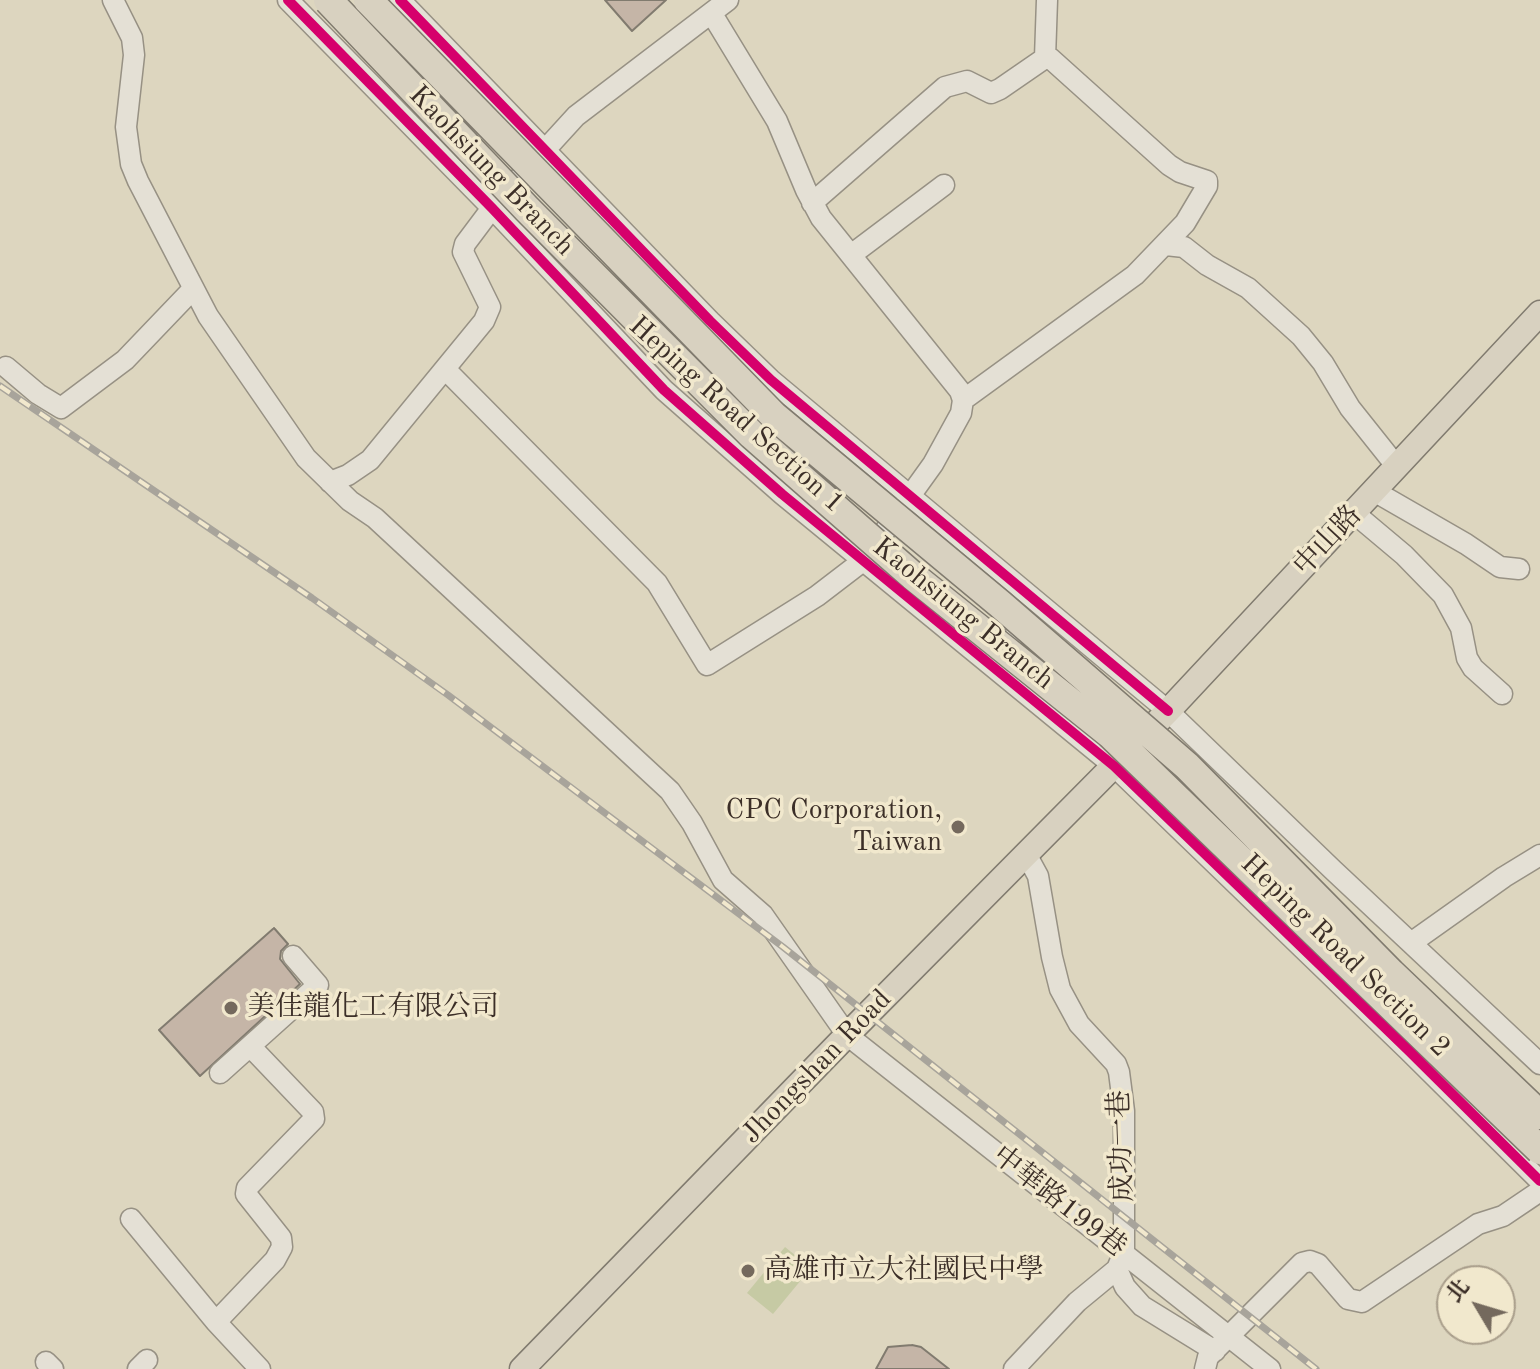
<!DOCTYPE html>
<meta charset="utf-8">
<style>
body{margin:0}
#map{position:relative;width:1540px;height:1369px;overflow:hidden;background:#ddd6bf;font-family:"Old Standard TT","Noto Serif TC",serif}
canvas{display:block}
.north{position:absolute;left:1436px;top:1265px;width:80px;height:80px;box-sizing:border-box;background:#f1e8cd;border:2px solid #a99e8b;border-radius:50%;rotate:308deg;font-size:22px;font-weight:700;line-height:32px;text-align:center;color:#3c2f28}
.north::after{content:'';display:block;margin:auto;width:28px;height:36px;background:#74695d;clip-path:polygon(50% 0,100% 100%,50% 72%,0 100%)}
</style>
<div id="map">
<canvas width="1540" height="1369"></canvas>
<div class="north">北</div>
</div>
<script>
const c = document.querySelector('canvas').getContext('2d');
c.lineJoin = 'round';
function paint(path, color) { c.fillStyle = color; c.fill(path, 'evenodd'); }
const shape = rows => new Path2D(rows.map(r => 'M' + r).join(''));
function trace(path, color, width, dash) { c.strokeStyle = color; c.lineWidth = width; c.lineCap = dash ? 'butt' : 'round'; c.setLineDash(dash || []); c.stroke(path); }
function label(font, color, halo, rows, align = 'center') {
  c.font = font + ' "Old Standard TT","Noto Serif TC",serif'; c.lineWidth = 7; c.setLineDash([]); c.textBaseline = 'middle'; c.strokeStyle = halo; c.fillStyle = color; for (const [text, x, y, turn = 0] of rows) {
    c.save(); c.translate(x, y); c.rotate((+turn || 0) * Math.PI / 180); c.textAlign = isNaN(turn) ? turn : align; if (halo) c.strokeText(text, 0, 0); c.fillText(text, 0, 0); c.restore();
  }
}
paint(shape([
 [785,1247,811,1268,773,1314,747,1293]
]), '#c6caa4');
const building = shape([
 [605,0,666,0,632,31,605,0],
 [274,928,288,944,281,951,280,959,300,984,200,1076,159,1030,274,928],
 [912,1345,921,1347,949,1369,876,1369,888,1347,912,1345]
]);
paint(building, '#c5b5a7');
trace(building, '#817b6f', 2);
const minor = shape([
 [113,0,132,38,134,55,126,127,131,164,138,181,208,316,306,458,350,501,375,518,670,791,692,823,723,880,763,915,847,1035,1270,1369],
 [288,0,492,208,664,390,782,494,1114,766,1408,1050,1540,1181],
 [400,0,710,321,771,380,1168,711,1333,870,1540,1064],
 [1045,58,1047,0],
 [812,203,945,87,967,81,991,93,1000,89,1045,58,1050,58,1169,165,1180,172,1207,181,1207,186,1185,223,1135,275,963,400],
 [1166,245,1184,247,1207,265,1248,288,1301,336,1323,363,1350,408,1397,467],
 [851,255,944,185],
 [6,367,38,394,61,408,125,360,193,289],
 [445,369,657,583,707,665,817,596,864,560,933,464,961,413,963,400,960,391,821,218,806,190,777,121,712,14],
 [330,482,348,475,370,460,484,321,490,307,463,252,465,244,492,208,576,116,728,0],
 [1374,491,1466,544,1500,567,1519,569],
 [1354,513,1404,555,1443,595,1461,628,1467,658,1473,668,1502,694],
 [991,640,1019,641,1087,698],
 [1411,943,1504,877,1540,855],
 [220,1073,318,985,293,956],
 [131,1219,216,1322,260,1369],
 [1117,1269,1125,1287,1142,1306,1215,1351],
 [216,1322,275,1260,282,1247,281,1238,246,1194,247,1188,314,1119,313,1112,250,1046],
 [46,1362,53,1369],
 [138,1369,147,1360],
 [1014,1369,1077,1302,1117,1269,1124,1252,1124,1111,1119,1072,1116,1064,1079,1024,1060,989,1052,957,1038,876,1026,854],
 [1205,1369,1208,1357,1302,1263,1310,1261,1318,1264,1348,1299,1362,1302,1478,1224,1503,1216,1540,1191]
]);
const major = shape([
 [522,1369,847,1035,1168,711,1540,313]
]);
trace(minor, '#979184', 23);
trace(major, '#817b6f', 27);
trace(minor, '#e4e0d5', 20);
trace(major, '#d8d1c0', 24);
const rail = shape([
 [0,386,312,598,448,695,783,947,1316,1369]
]);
trace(rail, '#a8a49b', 7);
trace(rail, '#f1e8cd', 4, [12]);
const highwayBridge = shape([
 [328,0,527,209,752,435,913,576,1110,734,1540,1150],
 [368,0,774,416,1000,604,1187,766,1391,973,1540,1115]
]);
trace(highwayBridge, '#817b6f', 31, []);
trace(highwayBridge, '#d8d1c0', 28);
trace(shape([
 [288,0,492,208,664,390,782,494,1114,766,1408,1050,1540,1181],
 [400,0,710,321,771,380,1168,711]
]), '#d6006c', 10);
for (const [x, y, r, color] of [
 [958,827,8,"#74695d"],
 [231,1008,8,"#74695d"],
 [748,1271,8,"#74695d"]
]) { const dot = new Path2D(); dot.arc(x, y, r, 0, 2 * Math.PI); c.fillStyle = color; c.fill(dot); trace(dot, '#f1e8cd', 3); }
label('28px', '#3c2f28', '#f1e8cd', [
 ["Kaohsiung Branch",491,171,46],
 ["Heping Road Section 1",736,415,42],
 ["中山路",1328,541,-47],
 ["Kaohsiung Branch",963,614,39],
 ["Heping Road Section 2",1345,956,44],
 ["Jhongshan Road",817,1067,-46],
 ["成功一巷",1122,1146,-92],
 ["中華路199巷",1059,1202,38]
]);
label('28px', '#3c2f28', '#f1e8cd', [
 ["CPC Corporation,",942,811,"right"],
 ["Taiwan",942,843,"right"],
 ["美佳龍化工有限公司",247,1008],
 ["高雄市立大社國民中學",764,1271]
], 'left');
</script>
